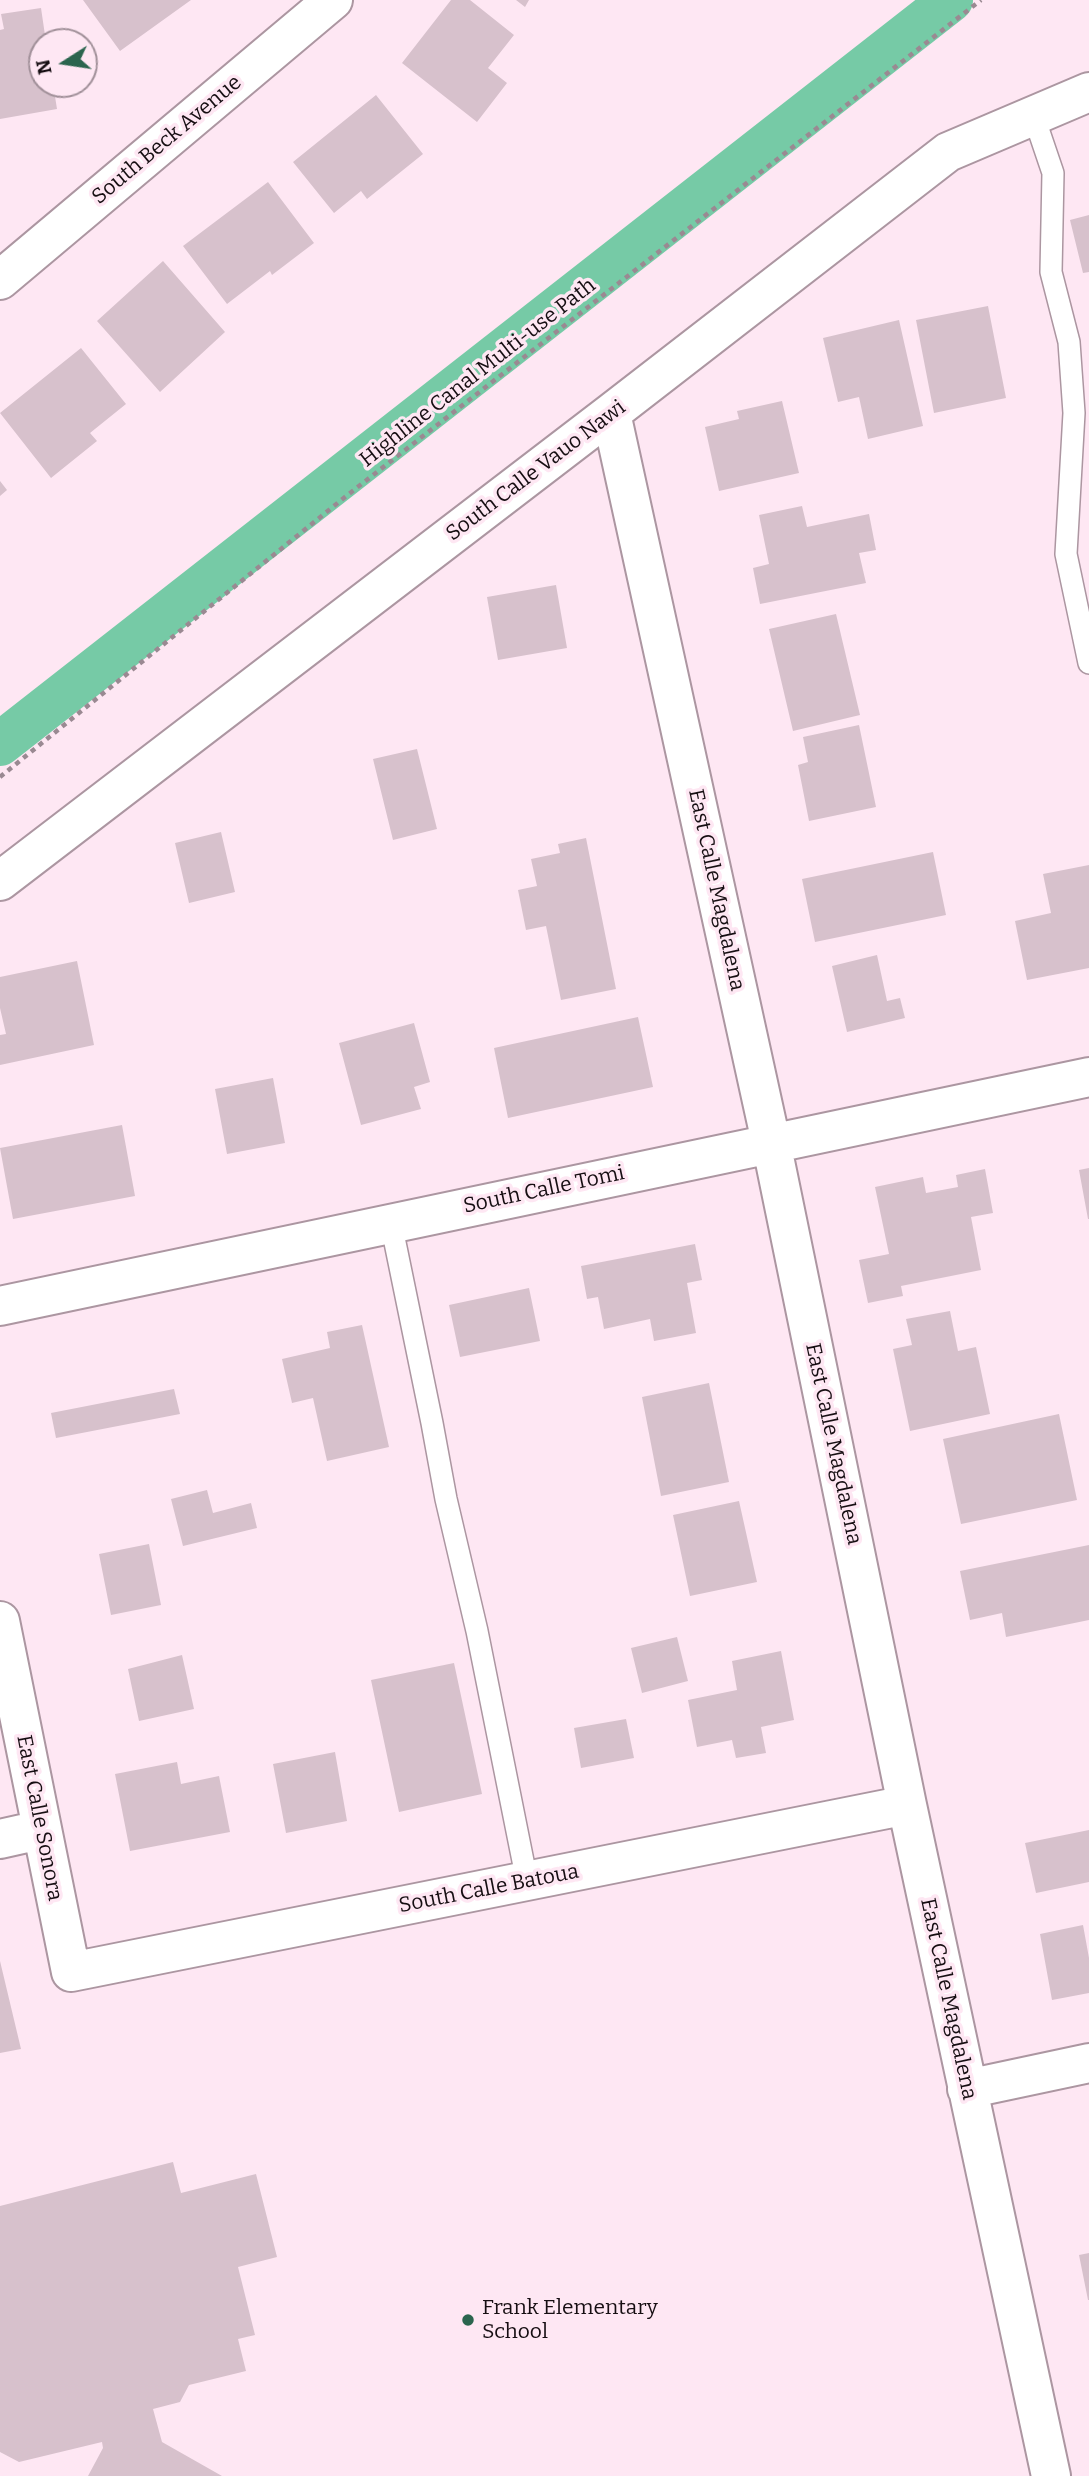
<!DOCTYPE html>
<style>
body{margin:0}
#map{position:relative;width:1089px;height:2476px;overflow:hidden;background:#fee7f3;font-family:Bitter,serif}
canvas{display:block}
.north{position:absolute;left:28px;top:28px;width:70px;height:70px;box-sizing:border-box;background:#fee7f3;border:2px solid #a19099;border-radius:50%;rotate:258deg;font-size:19px;font-weight:700;line-height:28px;text-align:center;color:#160e12}
.north::after{content:'';display:block;margin:auto;width:24px;height:32px;background:#2b654e;clip-path:polygon(50% 0,100% 100%,50% 72%,0 100%)}
</style>
<div id="map">
<canvas width="1089" height="2476"></canvas>
<div class="north">N</div>
</div>
<script>
const c = document.querySelector('canvas').getContext('2d');
c.lineJoin = 'round';
const shape = rows => new Path2D(rows.map(r => 'M' + r).join(''));
function trace(path, color, width, dash) { c.strokeStyle = color; c.lineWidth = width; c.lineCap = dash ? 'butt' : 'round'; c.setLineDash(dash || []); c.stroke(path); }
function paint(path, color) { c.fillStyle = color; c.fill(path, 'evenodd'); }
function label(font, color, halo, rows, align = 'center') {
  c.font = font + ' Bitter,serif'; c.lineWidth = 7; c.setLineDash([]); c.textBaseline = 'middle'; c.strokeStyle = halo; c.fillStyle = color; for (const [text, x, y, turn = 0] of rows) {
    c.save(); c.translate(x, y); c.rotate((+turn || 0) * Math.PI / 180); c.textAlign = isNaN(turn) ? turn : align; if (halo) c.strokeText(text, 0, 0); c.fillText(text, 0, 0); c.restore();
  }
}
trace(shape([
 [0,744,951,0]
]), '#76caa6', 44);
paint(shape([
 [83,0,191,0,120,51],
 [451,0,470,0,514,35,488,68,507,83,477,122,402,63],
 [516,0,529,0,525,7],
 [41,8,46,42,42,42,42,84,53,84,57,109,0,119,0,30,4,29,1,14],
 [376,95,423,154,367,199,361,191,334,213,293,162],
 [268,182,314,243,272,275,270,271,227,304,183,246],
 [1089,215,1089,272,1083,273,1070,220],
 [163,261,225,332,160,392,97,321],
 [988,306,1006,398,934,413,916,320],
 [899,320,923,426,868,439,859,397,838,402,823,338],
 [81,348,126,404,90,433,97,441,51,478,0,413],
 [782,401,799,473,719,491,705,427,739,419,737,411],
 [0,481,7,490,0,496],
 [802,506,807,527,869,514,876,550,859,553,866,583,760,604,753,568,769,564,759,515],
 [556,585,567,648,498,660,487,597],
 [836,614,860,715,793,731,769,629],
 [859,725,876,807,809,821,798,765,808,762,803,737],
 [417,749,437,829,393,840,373,759],
 [221,832,235,892,189,903,175,843],
 [586,838,616,989,561,1000,546,926,526,930,518,890,537,886,531,859,560,853,558,844],
 [933,852,946,915,815,942,802,879],
 [1089,865,1089,968,1027,980,1015,921,1051,913,1043,874],
 [877,955,887,1001,900,998,905,1018,847,1032,832,966],
 [77,961,94,1045,0,1065,0,1035,6,1034,0,1008,0,977],
 [638,1017,653,1087,508,1118,494,1048],
 [414,1023,430,1082,414,1087,421,1109,361,1125,339,1043],
 [273,1078,285,1143,227,1154,215,1089],
 [122,1125,135,1196,13,1219,0,1148],
 [1089,1168,1089,1219,1088,1219,1079,1170],
 [985,1169,993,1213,971,1217,981,1270,901,1286,903,1296,868,1303,859,1260,889,1254,875,1187,923,1177,926,1193,958,1187,956,1175],
 [695,1244,702,1280,687,1283,696,1333,654,1341,650,1319,604,1329,598,1297,587,1299,581,1266],
 [529,1288,540,1341,460,1357,449,1305],
 [950,1311,958,1351,976,1347,990,1414,910,1431,893,1349,912,1345,906,1319],
 [362,1325,389,1447,327,1461,313,1398,292,1403,282,1359,330,1348,327,1332],
 [709,1383,729,1482,661,1496,642,1397],
 [174,1389,180,1414,56,1438,51,1413],
 [1059,1414,1077,1500,961,1524,943,1439],
 [207,1490,213,1513,251,1503,257,1528,183,1546,171,1499],
 [739,1501,757,1582,690,1596,673,1515],
 [149,1544,161,1605,111,1615,99,1554],
 [1089,1545,1089,1620,1006,1637,1002,1613,970,1620,960,1571],
 [677,1637,688,1681,642,1693,631,1648],
 [781,1651,794,1720,761,1727,766,1753,736,1758,732,1740,697,1747,688,1700,737,1690,732,1661],
 [182,1655,194,1709,139,1721,128,1669],
 [454,1663,482,1794,399,1812,371,1680],
 [626,1719,634,1758,581,1768,574,1728],
 [335,1752,347,1821,286,1833,273,1764],
 [177,1762,181,1784,219,1776,230,1832,130,1851,115,1774],
 [1089,1830,1089,1882,1036,1893,1025,1843],
 [1083,1925,1089,1958,1089,1993,1052,2000,1040,1934],
 [0,1961,21,2049,0,2053],
 [173,2162,181,2193,256,2174,277,2257,238,2267,255,2335,238,2339,246,2371,189,2385,180,2402,153,2409,162,2442,222,2476,88,2476,103,2448,102,2442,19,2462,0,2452,0,2206],
 [1089,2253,1089,2300,1088,2300,1079,2255]
]), '#d7c1cc');
const lane = shape([
 [1033,114,1053,173,1051,272,1069,342,1074,413,1066,554,1089,663],
 [391,1223,432,1423,446,1499,477,1631,527,1881]
]);
const street = shape([
 [0,280,333,0],
 [611,413,771,1142,907,1805,1051,2476],
 [0,881,611,413,948,152,1089,92],
 [0,1306,1089,1077],
 [0,1621,71,1972,907,1805],
 [0,1839,40,1830],
 [967,2089,1089,2063]
]);
trace(lane, '#ac96a1', 24);
trace(street, '#ac96a1', 42);
trace(shape([
 [0,777,345,497,981,0]
]), '#9a8992', 4.5, [5, 5]);
trace(lane, '#fff', 21);
trace(street, '#fff', 38);
for (const [x, y, r, color] of [
 [468,2320,7,"#2b654e"]
]) { const dot = new Path2D(); dot.arc(x, y, r, 0, 2 * Math.PI); c.fillStyle = color; c.fill(dot); trace(dot, '#fee7f3', 2.5); }
label('21px', '#160e12', '#fee7f3', [
 ["South Beck Avenue",167,140,-40],
 ["Highline Canal Multi-use Path",478,373,-38],
 ["South Calle Vauo Nawi",536,471,-37],
 ["East Calle Magdalena",716,890,78],
 ["South Calle Tomi",544,1190,-12],
 ["East Calle Magdalena",833,1444,78],
 ["East Calle Sonora",39,1818,79],
 ["South Calle Batoua",489,1889,-11],
 ["East Calle Magdalena",948,1999,78]
]);
label('21px', '#160e12', '#fee7f3', [
 ["Frank Elementary",482,2308],
 ["School",482,2332]
], 'left');
</script>
